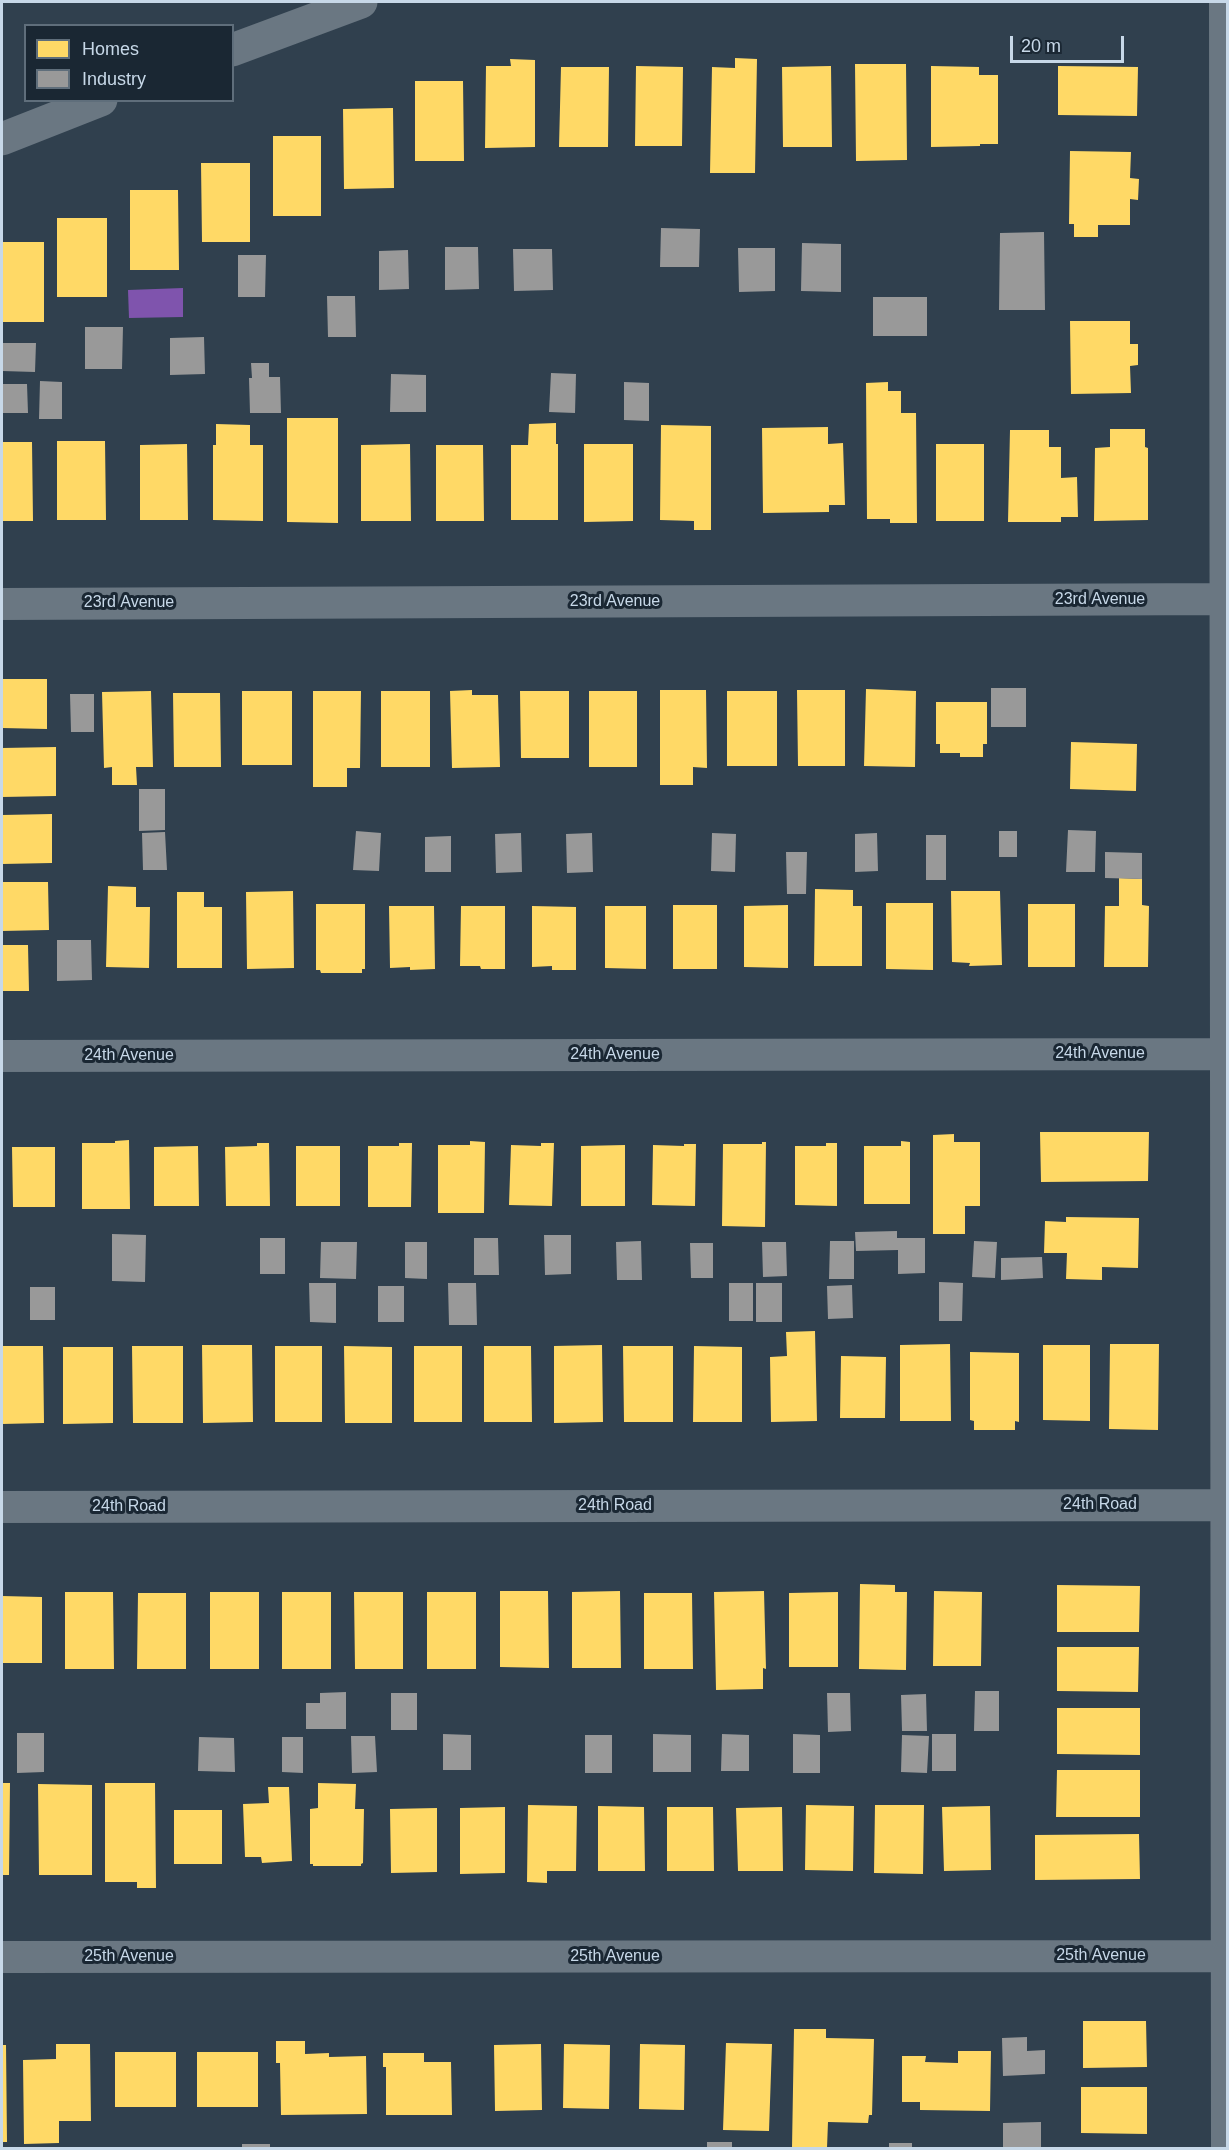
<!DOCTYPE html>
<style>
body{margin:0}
#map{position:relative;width:1229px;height:2150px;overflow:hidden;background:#30404e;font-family:Helvetica,sans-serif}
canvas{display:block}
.frame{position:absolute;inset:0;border:3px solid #c7d8e8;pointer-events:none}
.legend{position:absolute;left:24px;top:24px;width:210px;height:78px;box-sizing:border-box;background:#1a2733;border:2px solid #5f6e7b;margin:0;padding:8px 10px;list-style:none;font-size:18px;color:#c7d8e8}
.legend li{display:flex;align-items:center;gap:12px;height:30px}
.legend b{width:30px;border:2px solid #5f6e7b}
.scale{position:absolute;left:1010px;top:36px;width:114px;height:27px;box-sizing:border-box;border:3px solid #c7d8e8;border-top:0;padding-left:8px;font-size:18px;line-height:21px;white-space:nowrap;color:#c7d8e8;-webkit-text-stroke:4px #1a2733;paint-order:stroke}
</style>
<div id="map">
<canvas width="1229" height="2150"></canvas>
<div class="frame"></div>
<ul class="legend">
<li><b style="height:16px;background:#ffd966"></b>Homes</li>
<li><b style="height:16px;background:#999"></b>Industry</li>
</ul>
<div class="scale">20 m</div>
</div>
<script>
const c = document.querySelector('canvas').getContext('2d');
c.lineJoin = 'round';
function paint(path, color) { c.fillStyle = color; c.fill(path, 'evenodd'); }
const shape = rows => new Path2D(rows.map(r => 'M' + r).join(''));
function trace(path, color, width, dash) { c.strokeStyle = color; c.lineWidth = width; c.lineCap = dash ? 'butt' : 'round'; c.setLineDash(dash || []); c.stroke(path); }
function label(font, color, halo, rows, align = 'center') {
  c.font = font + ' Helvetica,sans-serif'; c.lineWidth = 6; c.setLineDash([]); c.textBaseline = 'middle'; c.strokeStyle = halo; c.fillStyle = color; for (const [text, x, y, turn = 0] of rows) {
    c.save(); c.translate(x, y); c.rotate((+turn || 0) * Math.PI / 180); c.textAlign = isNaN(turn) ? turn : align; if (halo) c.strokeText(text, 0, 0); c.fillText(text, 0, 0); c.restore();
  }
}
paint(shape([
 [183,288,183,317,129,318,128,290]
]), '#7f54ad');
paint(shape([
 [735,58,757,59,755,173,710,173,712,67,735,68],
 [510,59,535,60,535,147,485,148,486,66,511,66],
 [855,64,906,64,907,160,856,161],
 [636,66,683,67,682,146,635,146],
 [831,66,832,147,783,147,782,67],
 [931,66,979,67,979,75,998,75,998,144,980,144,980,146,931,147],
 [1058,66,1138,67,1137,116,1058,115],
 [561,67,609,67,608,147,559,147],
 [415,81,463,81,464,161,415,161],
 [393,108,394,188,344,189,343,109],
 [273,136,321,136,321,216,273,216],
 [1070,151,1131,152,1130,178,1139,179,1138,200,1130,199,1130,225,1098,225,1098,237,1074,237,1074,224,1069,224],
 [201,163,250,163,250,242,202,242],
 [130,190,178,190,179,270,130,270],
 [57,218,107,218,107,297,57,297],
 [2,242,44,242,44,322,2,322],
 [1070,321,1130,321,1130,344,1138,344,1138,365,1130,366,1131,393,1071,394],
 [888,382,888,391,901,391,901,413,916,413,917,523,890,523,890,519,867,519,866,383],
 [287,418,338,418,338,523,287,522],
 [556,423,556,444,558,444,558,520,511,520,511,445,528,445,529,424],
 [216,424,250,425,250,445,263,445,263,521,213,520,213,445,216,445],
 [661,425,711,426,711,530,694,530,694,521,660,520],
 [828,427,828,444,843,443,845,505,829,505,829,512,763,513,762,428],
 [1110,429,1145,429,1145,447,1148,448,1148,520,1094,521,1095,448,1110,447],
 [1010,430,1049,430,1049,447,1061,447,1061,478,1077,477,1078,517,1061,517,1061,522,1008,522],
 [57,441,105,441,106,520,57,520],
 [2,442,32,442,33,521,2,521],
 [187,444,188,520,140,520,140,445],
 [410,444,411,521,361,521,361,445],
 [584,444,633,444,633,521,584,522],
 [936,444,984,444,984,521,936,521],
 [436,445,483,445,484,521,436,521],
 [2,679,47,679,47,729,2,728],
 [866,689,916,691,915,767,864,766],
 [472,690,472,695,498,695,500,767,452,768,450,691],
 [660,690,706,690,707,768,693,767,693,785,660,785],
 [797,690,845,690,845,766,798,766],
 [151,691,153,767,136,767,137,785,112,785,112,767,104,768,102,692],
 [242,691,292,691,292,765,242,765],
 [313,691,361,691,360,768,347,768,347,787,313,787],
 [381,691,430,691,430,767,381,767],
 [520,691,569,691,569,758,521,758],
 [589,691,637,691,637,767,589,767],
 [727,691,777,691,777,766,727,766],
 [173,693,220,693,221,767,174,767],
 [936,702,987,702,987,744,983,744,983,757,960,757,960,753,940,753,940,744,936,744],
 [1071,742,1137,744,1136,791,1070,789],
 [56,747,56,796,2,797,2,748],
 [52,814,52,863,2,864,2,815],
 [1119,878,1142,879,1142,905,1149,906,1148,967,1104,967,1105,906,1119,906],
 [2,882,48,882,49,930,2,931],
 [108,886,136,887,136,907,150,907,149,968,106,967],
 [815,889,853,890,853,906,862,906,862,966,814,966],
 [293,891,294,968,247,969,246,892],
 [951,891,1000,891,1002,965,969,966,970,963,952,962],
 [177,892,204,892,204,907,222,907,222,968,177,968],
 [886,903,933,903,933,970,886,969],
 [316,904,365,904,365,969,362,969,362,973,321,973,320,970,316,970],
 [1028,904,1075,904,1075,967,1028,967],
 [673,905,717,905,717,969,673,969],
 [788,905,788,968,744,967,744,906],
 [389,906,434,906,435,969,410,970,410,967,390,968],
 [461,906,505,906,505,969,481,969,480,966,460,966],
 [532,906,576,907,576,970,552,970,552,966,532,967],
 [605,906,646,906,646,969,605,968],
 [2,945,28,945,29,991,2,991],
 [1040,1132,1149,1132,1148,1181,1041,1182],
 [954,1134,954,1142,980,1142,980,1206,965,1206,965,1234,933,1234,933,1135],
 [129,1140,130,1209,82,1209,82,1143,115,1143,115,1141],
 [470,1141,485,1142,484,1213,438,1213,438,1145,470,1145],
 [901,1141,910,1142,910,1204,864,1204,864,1146,901,1146],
 [762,1142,766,1142,765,1227,722,1226,723,1144,762,1144],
 [257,1143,269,1143,270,1206,226,1206,225,1147,257,1146],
 [399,1143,412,1143,411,1207,368,1207,368,1146,399,1146],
 [541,1143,554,1143,552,1206,509,1205,511,1145,541,1146],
 [826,1143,837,1143,837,1206,795,1205,795,1146,826,1146],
 [684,1144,696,1144,695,1206,652,1205,653,1145,684,1146],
 [625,1145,625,1206,581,1206,581,1146],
 [198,1146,199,1206,154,1206,154,1147],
 [296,1146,340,1146,340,1206,296,1206],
 [12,1147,55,1147,55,1207,13,1207],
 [1066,1217,1139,1218,1138,1268,1102,1267,1102,1280,1066,1279,1067,1253,1044,1253,1045,1221,1066,1222],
 [815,1331,817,1421,771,1422,770,1357,787,1356,786,1332],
 [950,1344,951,1421,900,1421,900,1345],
 [1110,1344,1159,1344,1158,1430,1109,1429],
 [202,1345,252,1345,253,1422,203,1423],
 [602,1345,603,1422,554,1423,554,1346],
 [1043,1345,1090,1345,1090,1421,1043,1420],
 [2,1346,43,1346,44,1423,2,1424],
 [132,1346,183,1346,183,1423,133,1423],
 [275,1346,322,1346,322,1422,275,1422],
 [344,1346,392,1347,392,1423,345,1423],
 [414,1346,462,1346,462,1422,414,1422],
 [484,1346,531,1346,532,1422,484,1422],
 [623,1346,673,1346,673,1422,624,1422],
 [694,1346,742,1347,742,1422,693,1422],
 [63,1347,113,1347,113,1423,63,1424],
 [970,1352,1019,1353,1019,1422,1015,1421,1015,1430,974,1430,974,1421,970,1420],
 [841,1356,886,1357,885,1418,840,1418],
 [860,1584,895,1585,895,1592,907,1592,906,1670,859,1669],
 [1057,1585,1140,1586,1139,1632,1057,1632],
 [500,1591,548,1591,549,1668,500,1667],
 [620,1591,621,1668,572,1668,572,1592],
 [764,1591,766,1669,763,1668,763,1689,716,1690,714,1592],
 [934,1591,982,1592,981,1666,933,1666],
 [65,1592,113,1592,114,1669,65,1669],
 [210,1592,259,1592,259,1669,210,1669],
 [282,1592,331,1592,331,1669,282,1669],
 [354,1592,403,1592,403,1669,355,1669],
 [427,1592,476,1592,476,1669,427,1669],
 [838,1592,838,1667,789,1667,789,1593],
 [138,1593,186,1593,186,1669,137,1669],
 [644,1593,692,1593,693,1669,644,1669],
 [2,1596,42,1597,42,1663,2,1663],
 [1057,1647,1139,1647,1138,1692,1057,1691],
 [1057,1708,1140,1708,1140,1755,1057,1754],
 [1057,1770,1140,1770,1140,1817,1056,1817],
 [2,1783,10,1783,9,1875,2,1875],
 [105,1783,155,1783,156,1888,137,1888,137,1882,105,1882],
 [318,1783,356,1784,355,1809,364,1809,363,1863,361,1864,361,1866,313,1866,313,1864,310,1864,310,1809,318,1808],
 [38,1784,92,1785,92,1875,39,1875],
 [268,1787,289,1787,292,1861,262,1863,261,1857,245,1857,243,1804,269,1803],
 [528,1805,577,1806,576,1871,547,1871,547,1883,527,1882],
 [806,1805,854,1806,853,1871,805,1870],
 [875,1805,924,1805,923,1874,874,1873],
 [598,1806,644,1807,645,1871,598,1871],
 [990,1806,991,1870,944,1871,942,1807],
 [505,1807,505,1873,460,1874,460,1808],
 [667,1807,713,1807,714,1871,667,1871],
 [782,1807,783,1871,738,1871,736,1808],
 [437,1808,437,1872,391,1873,390,1809],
 [174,1810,222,1810,222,1864,174,1864],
 [1139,1834,1140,1879,1035,1880,1035,1835],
 [1083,2021,1146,2021,1147,2067,1083,2068],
 [794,2029,826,2029,826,2038,874,2039,872,2115,869,2115,868,2123,828,2122,827,2148,792,2148],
 [276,2041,305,2041,305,2054,329,2053,329,2057,366,2056,367,2114,281,2115,280,2063,276,2063],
 [726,2043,772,2044,769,2131,723,2130],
 [56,2044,90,2044,91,2121,59,2121,59,2143,24,2144,23,2060,56,2059],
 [541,2044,542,2110,495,2111,494,2045],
 [564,2044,610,2045,609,2109,563,2108],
 [640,2044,685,2045,684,2110,639,2109],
 [2,2045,6,2045,7,2142,2,2142],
 [958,2051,991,2051,990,2111,920,2110,920,2102,902,2102,902,2056,926,2056,925,2062,958,2063],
 [115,2052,176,2052,176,2107,115,2107],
 [197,2052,258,2052,258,2107,197,2107],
 [383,2053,424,2053,424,2062,451,2062,452,2115,386,2115,386,2067,383,2067],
 [1081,2087,1147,2087,1147,2134,1081,2133]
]), '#ffd966');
paint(shape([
 [661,228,700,229,699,267,660,267],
 [1044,232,1045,310,999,310,1000,233],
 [802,243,841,244,841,292,801,291],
 [445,247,478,247,479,289,445,290],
 [738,248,775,248,775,291,739,292],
 [513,249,552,249,553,290,514,291],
 [408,250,409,289,379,290,379,251],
 [238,255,266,255,265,297,238,297],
 [327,296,355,296,356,337,328,337],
 [873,297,927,297,927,336,873,336],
 [85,327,123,327,122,369,85,369],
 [204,337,205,374,170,375,170,338],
 [2,343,36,343,35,372,2,371],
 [251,363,269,363,269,377,280,377,281,413,250,413,249,378,252,378],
 [551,373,576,374,575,413,549,412],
 [391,374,426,375,426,412,390,412],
 [40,381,62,382,62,419,39,419],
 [624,382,649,383,649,421,624,420],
 [2,384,27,384,28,413,2,413],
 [991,688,1026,688,1026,727,991,727],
 [70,694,94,694,94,732,71,732],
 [139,789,165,789,165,830,139,831],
 [1068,830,1096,831,1095,872,1066,872],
 [356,831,381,833,379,871,353,870],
 [999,831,1017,831,1017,857,999,857],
 [165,832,167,870,143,870,142,833],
 [521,833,522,872,496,873,495,834],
 [592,833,593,872,567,873,566,834],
 [712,833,736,834,735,872,711,871],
 [877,833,878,871,855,872,855,834],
 [926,835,946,835,946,880,926,880],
 [451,836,451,872,425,872,425,837],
 [786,852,807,852,806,894,787,894],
 [1105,852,1142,853,1142,879,1105,878],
 [57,940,91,940,92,980,57,981],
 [897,1231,897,1238,925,1238,925,1273,898,1274,898,1250,856,1251,855,1232],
 [112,1234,146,1235,145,1282,112,1281],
 [544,1235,571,1235,571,1274,545,1275],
 [260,1238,285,1238,285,1274,260,1274],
 [474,1238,498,1238,499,1275,474,1275],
 [641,1241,642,1280,617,1280,616,1242],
 [830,1241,854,1241,854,1279,829,1279],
 [974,1241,997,1242,995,1278,972,1277],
 [321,1242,357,1242,356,1279,320,1278],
 [405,1242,427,1242,427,1279,405,1278],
 [762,1242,786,1242,787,1276,763,1277],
 [690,1243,713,1243,713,1278,691,1278],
 [1042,1257,1043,1278,1001,1280,1001,1258],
 [939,1282,963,1283,962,1321,939,1321],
 [309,1283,336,1283,336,1323,310,1322],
 [448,1283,476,1283,477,1325,449,1325],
 [729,1283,753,1283,753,1321,729,1321],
 [756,1283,782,1283,782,1322,756,1322],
 [852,1285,853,1318,828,1319,827,1286],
 [378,1286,404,1286,404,1322,378,1322],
 [30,1287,55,1287,55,1320,30,1320],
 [975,1691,999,1691,999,1731,974,1731],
 [346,1692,346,1729,306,1729,306,1703,320,1703,320,1693],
 [391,1693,417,1693,417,1730,391,1730],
 [827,1693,850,1693,851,1731,828,1732],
 [926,1694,927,1731,902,1731,901,1695],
 [17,1733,44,1733,44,1772,17,1773],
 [443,1734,471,1735,471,1770,443,1770],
 [653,1734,691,1735,691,1772,653,1772],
 [722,1734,749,1735,749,1771,721,1771],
 [793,1734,820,1735,820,1773,793,1773],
 [932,1734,956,1734,956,1771,932,1771],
 [585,1735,612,1735,612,1773,585,1773],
 [902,1735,929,1736,927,1773,901,1772],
 [351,1736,375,1736,377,1772,352,1773],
 [199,1737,234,1738,235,1772,198,1771],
 [282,1737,303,1737,303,1773,282,1772],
 [1027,2037,1027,2051,1045,2050,1045,2074,1003,2076,1002,2038],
 [1041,2122,1041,2147,1003,2148,1003,2123],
 [707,2142,732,2142,732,2148,707,2148],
 [889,2143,912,2143,912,2148,889,2148],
 [242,2144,270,2144,270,2148,242,2148]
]), '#999');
trace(shape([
 [1225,2,1227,2148],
 [2,604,1228,599],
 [2,1056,1228,1054],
 [2,1507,1228,1505],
 [2,1957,1228,1956]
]), '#6a7782', 32);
trace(shape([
 [232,50,361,2],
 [2,139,101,100]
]), '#6a7782', 33);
label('16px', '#c7d8e8', '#1a2733', [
 ["23rd Avenue",1100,600],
 ["23rd Avenue",615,602],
 ["23rd Avenue",129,603],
 ["24th Avenue",1100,1054],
 ["24th Avenue",615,1055],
 ["24th Avenue",129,1056],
 ["24th Road",1100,1505],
 ["24th Road",615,1506],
 ["24th Road",129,1507],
 ["25th Avenue",1101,1956],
 ["25th Avenue",129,1957],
 ["25th Avenue",615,1957]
]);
</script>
